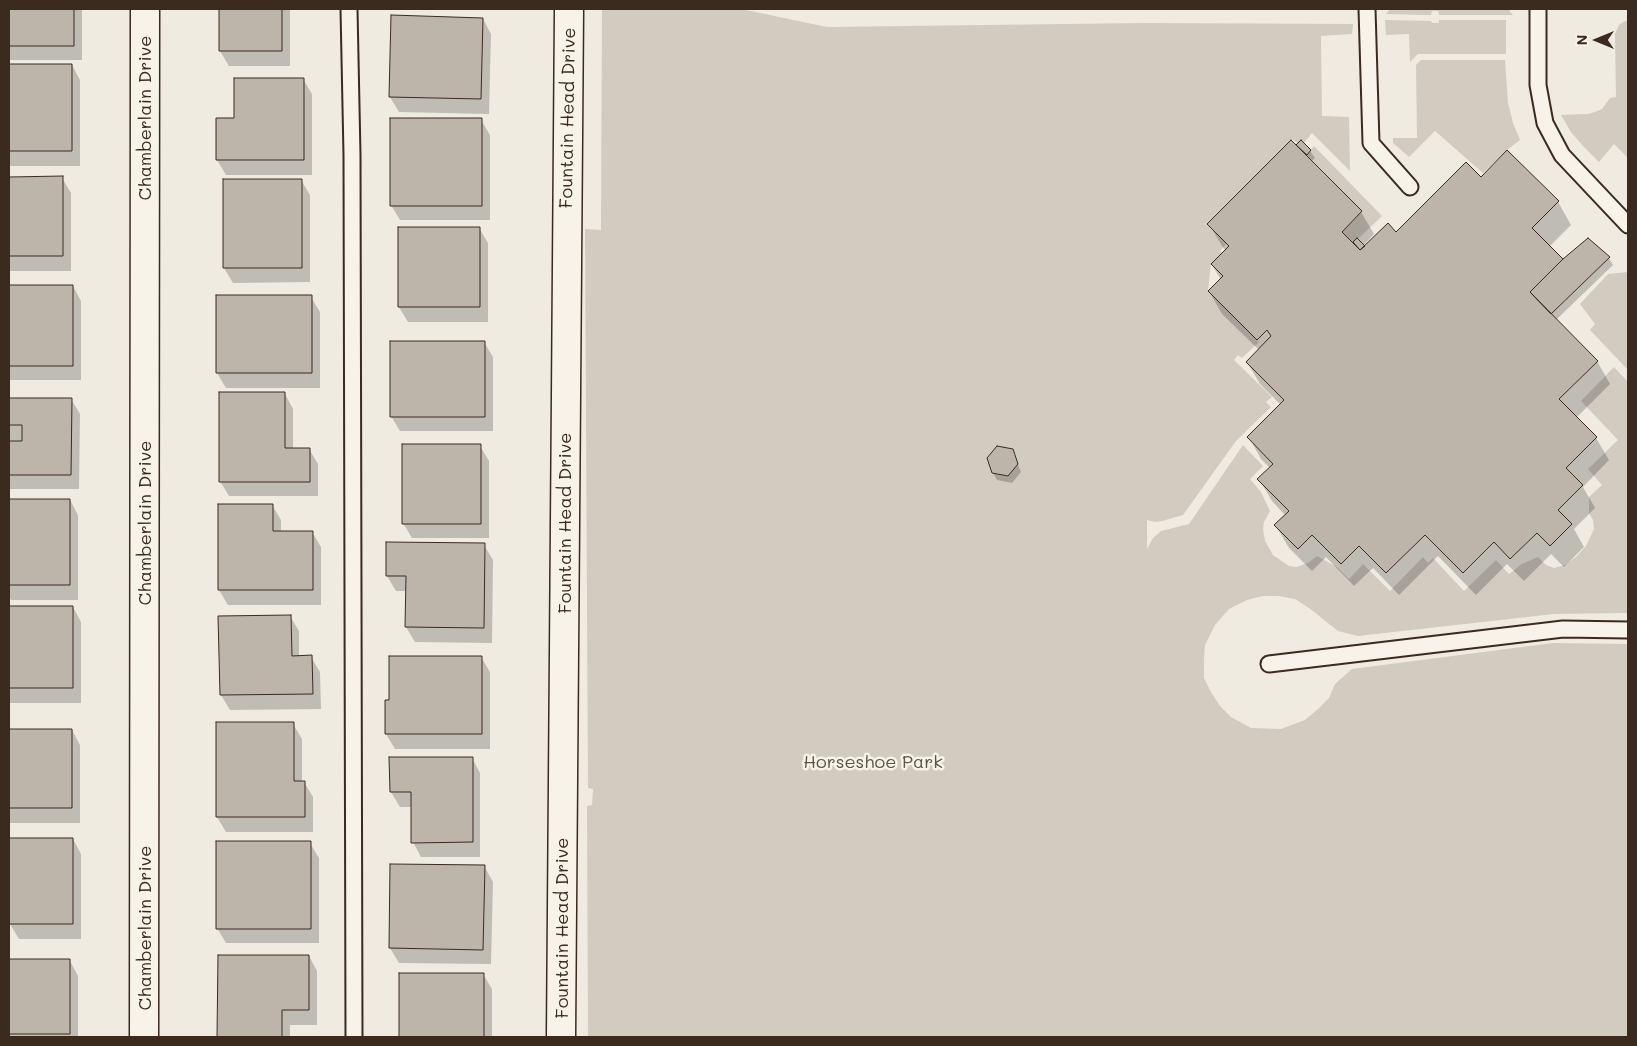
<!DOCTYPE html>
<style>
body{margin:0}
#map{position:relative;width:1637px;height:1046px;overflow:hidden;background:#efebe0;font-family:Mali,sans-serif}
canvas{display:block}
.frame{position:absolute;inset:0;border:10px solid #3b2a1e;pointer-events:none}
.north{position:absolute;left:1572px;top:15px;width:50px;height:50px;-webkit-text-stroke:4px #f7f3e8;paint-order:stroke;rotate:270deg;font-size:14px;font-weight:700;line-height:20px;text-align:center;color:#3b2a1e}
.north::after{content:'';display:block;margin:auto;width:18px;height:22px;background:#3b2a1e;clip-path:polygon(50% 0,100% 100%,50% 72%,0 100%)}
</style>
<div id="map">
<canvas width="1637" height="1046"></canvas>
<div class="frame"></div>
<div class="north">N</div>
</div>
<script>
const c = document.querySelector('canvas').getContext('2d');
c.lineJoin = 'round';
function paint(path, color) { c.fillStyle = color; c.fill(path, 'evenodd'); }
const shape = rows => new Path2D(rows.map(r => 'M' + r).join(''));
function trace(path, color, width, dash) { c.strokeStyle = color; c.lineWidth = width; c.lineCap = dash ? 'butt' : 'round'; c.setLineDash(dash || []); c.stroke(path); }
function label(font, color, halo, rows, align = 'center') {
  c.font = font + ' Mali,sans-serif'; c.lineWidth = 5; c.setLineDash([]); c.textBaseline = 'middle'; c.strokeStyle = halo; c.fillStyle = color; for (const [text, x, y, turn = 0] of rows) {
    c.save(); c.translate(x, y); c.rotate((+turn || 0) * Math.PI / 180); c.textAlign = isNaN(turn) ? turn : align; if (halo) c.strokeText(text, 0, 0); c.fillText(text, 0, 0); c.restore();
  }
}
paint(shape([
 [602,9,741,9,827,27,1145,23,1353,24,1352,34,1321,36,1322,116,1349,117,1350,171,1312,133,1304,143,1301,140,1298,144,1292,139,1208,224,1227,243,1220,251,1222,253,1211,264,1208,291,1259,342,1242,358,1238,355,1234,360,1272,397,1266,402,1271,407,1236,441,1183,515,1162,521,1156,522,1147,520,1147,549,1153,538,1161,531,1189,524,1243,445,1263,466,1250,479,1261,492,1270,511,1264,522,1263,529,1265,541,1273,555,1289,566,1297,567,1308,563,1317,556,1337,567,1349,579,1363,564,1390,591,1423,557,1428,563,1433,558,1464,591,1496,560,1509,574,1522,564,1538,557,1546,565,1554,568,1565,565,1576,557,1586,546,1594,529,1593,520,1589,513,1589,497,1602,485,1588,469,1618,440,1581,401,1614,367,1628,382,1628,613,1554,614,1358,636,1338,631,1309,608,1295,599,1278,596,1263,596,1247,600,1229,609,1215,625,1205,645,1204,659,1204,678,1211,692,1220,706,1231,717,1251,728,1281,729,1305,720,1318,709,1329,698,1335,684,1352,669,1553,643,1628,644,1628,1037,588,1037,587,806,592,805,593,789,588,788,585,229,601,230],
 [1390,9,1508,9,1513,15,1439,15,1438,11,1432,11,1431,15,1386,14],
 [1385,20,1431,21,1432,23,1439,23,1439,20,1506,20,1506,54,1418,54,1410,62,1409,34,1386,35],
 [1625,21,1628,21,1628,158,1614,144,1599,162,1583,146,1571,132,1561,115,1588,114,1595,112,1602,109,1610,98,1616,97,1615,34,1619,25],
 [1421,60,1505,60,1508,103,1513,123,1520,140,1507,150,1483,173,1435,131,1409,157,1393,143,1393,138,1417,138,1416,65],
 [1314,146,1382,216,1358,239,1357,238,1353,242,1342,232,1362,211,1307,155],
 [1628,272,1628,370,1590,330,1595,324,1580,304,1608,274]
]), '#d1cbc0');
paint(shape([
 [10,9,82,9,82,60,9,60,9,10],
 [220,9,290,9,290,66,229,66,220,51],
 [483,19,491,34,489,114,399,112,390,97],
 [9,65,72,65,80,80,80,166,9,166],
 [303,79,312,94,312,175,226,175,217,160,235,119],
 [481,120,490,135,490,220,400,220,391,205],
 [1301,142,1310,151,1315,158,1311,162,1361,212,1374,234,1363,246,1365,248,1396,233,1481,179,1558,202,1571,225,1549,247,1563,261,1609,258,1613,265,1556,320,1597,361,1610,384,1576,418,1596,438,1609,460,1583,487,1595,508,1574,529,1584,547,1564,567,1551,554,1524,581,1507,564,1476,595,1438,556,1399,595,1373,568,1354,586,1326,557,1312,571,1289,548,1276,526,1286,516,1272,501,1259,479,1270,468,1261,459,1249,437,1281,405,1260,384,1247,362,1259,350,1222,314,1209,291,1221,280,1212,265,1226,251,1222,246,1209,224],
 [9,178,62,178,71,193,71,271,9,271],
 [301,180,310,195,310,282,233,283,224,268],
 [479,228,488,243,488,322,408,322,399,307],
 [9,286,73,286,81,301,81,380,9,380],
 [217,297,311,297,320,312,320,388,226,388,217,373],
 [484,342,493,357,493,431,400,431,391,416],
 [285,394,293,409,293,449,309,449,318,464,318,496,229,496,220,481],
 [9,399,71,399,80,414,79,489,9,489],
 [480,446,489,461,489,538,412,538,403,523],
 [1012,450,1021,472,1012,483,997,480,993,473],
 [9,500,70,500,78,515,78,600,11,600,9,596],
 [272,505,281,520,281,532,312,532,321,547,321,605,228,605,219,590],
 [387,543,484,545,493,560,492,643,415,642,406,627,407,591,396,591,387,576],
 [9,607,73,607,81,622,81,703,9,703],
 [290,616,299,631,299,657,311,657,320,672,321,709,230,710,221,695],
 [481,657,490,672,490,749,395,749,386,734,386,701],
 [293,724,302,739,302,782,304,782,313,797,313,832,226,832,217,817],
 [9,730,72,730,80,745,80,823,9,823],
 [472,758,480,773,480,857,421,857,413,842,412,807,400,807,391,792,391,759],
 [9,839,73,839,81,854,81,939,19,939,10,924],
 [310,843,319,858,319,943,226,943,217,928],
 [484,866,493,882,491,964,399,963,390,948],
 [219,956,309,956,317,971,317,1025,290,1025,290,1037,219,1037],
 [9,961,70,961,78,976,78,1037,9,1037],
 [400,974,483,974,492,989,492,1037,400,1037]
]), '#0003');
const building = shape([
 [9,9,74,9,74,46,9,46,9,9],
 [219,9,282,9,282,51,219,51,219,9],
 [391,15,483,18,481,99,389,97,391,15],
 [9,64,72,64,72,151,9,151,9,64],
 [234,78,304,78,304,160,216,160,216,118,234,118,234,78],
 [390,118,482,118,482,206,390,206,390,118],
 [1291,140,1362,211,1342,232,1360,250,1388,223,1396,232,1466,162,1481,177,1507,150,1559,201,1532,228,1563,259,1530,292,1598,361,1559,399,1597,437,1566,468,1583,485,1558,510,1572,524,1550,546,1537,533,1510,559,1494,542,1463,573,1425,535,1386,573,1359,546,1341,564,1312,535,1298,549,1274,525,1289,511,1257,479,1273,464,1247,437,1284,400,1246,362,1271,336,1267,330,1257,340,1208,291,1223,276,1211,264,1229,246,1207,224,1291,140],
 [1301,140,1311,150,1307,155,1296,145,1301,140],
 [63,176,63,256,9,256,9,177,63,176],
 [223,179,302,179,302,268,223,268,223,179],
 [398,227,480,227,480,307,398,307,398,227],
 [1357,238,1365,246,1360,250,1353,242,1357,238],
 [1588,238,1610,257,1551,314,1530,292,1563,259,1588,238],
 [9,285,73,285,73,366,9,366,9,285],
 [216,295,312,295,312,373,216,373,216,295],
 [390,341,485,341,485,417,390,417,390,341],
 [219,392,285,392,285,448,310,448,310,482,219,482,219,392],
 [9,398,72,398,71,475,9,475,9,441,22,441,22,425,9,425,9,398],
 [402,444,481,444,481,524,402,524,402,444],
 [997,446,1013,449,1018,464,1008,476,992,473,987,458,997,446],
 [9,499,70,499,70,585,9,585,9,499],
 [218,504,273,504,273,531,313,531,313,590,218,590,218,504],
 [386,542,485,543,484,628,405,627,406,576,386,576,386,542],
 [9,606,73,606,73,688,9,688,9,606],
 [291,615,292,656,312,655,313,694,220,695,218,616,291,615],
 [389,656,482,656,482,734,385,734,385,700,389,700,389,656],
 [216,722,294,722,294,781,305,781,305,817,216,817,216,722],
 [9,729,72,729,72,808,9,808,9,729],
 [389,757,473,757,473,842,411,843,411,792,390,792,389,757],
 [9,838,73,838,73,924,9,924,9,838],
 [216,841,311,841,311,929,216,929,216,841],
 [390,864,485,865,483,950,389,948,390,864],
 [218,955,309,955,309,1010,282,1010,282,1037,217,1037,218,955],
 [9,959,70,959,70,1034,9,1034,9,959],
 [399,973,484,973,484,1037,399,1037,399,973]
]);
paint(building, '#bdb5aa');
trace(building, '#3b2a1e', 1);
const service = shape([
 [349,9,352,155,354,1037],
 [1367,9,1371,143,1410,187],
 [1538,9,1538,85,1545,123,1562,155,1628,225],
 [1269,664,1563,629,1628,630]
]);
const minor = shape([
 [144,1037,145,9],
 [561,1037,569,9]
]);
trace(service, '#3b2a1e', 19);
trace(minor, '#3b2a1e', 31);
trace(service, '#f7f3e8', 15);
trace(minor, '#f7f3e8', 28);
label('18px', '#3b2a1e', '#f7f3e8', [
 ["Chamberlain Drive",145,118,-90],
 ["Fountain Head Drive",568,118,-89],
 ["Chamberlain Drive",145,523,-90],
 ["Fountain Head Drive",565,523,-90],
 ["Chamberlain Drive",145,928,-90],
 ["Fountain Head Drive",562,928,-90]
]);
label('18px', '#605246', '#f7f3e8', [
 ["Horseshoe Park",873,762]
]);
</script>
